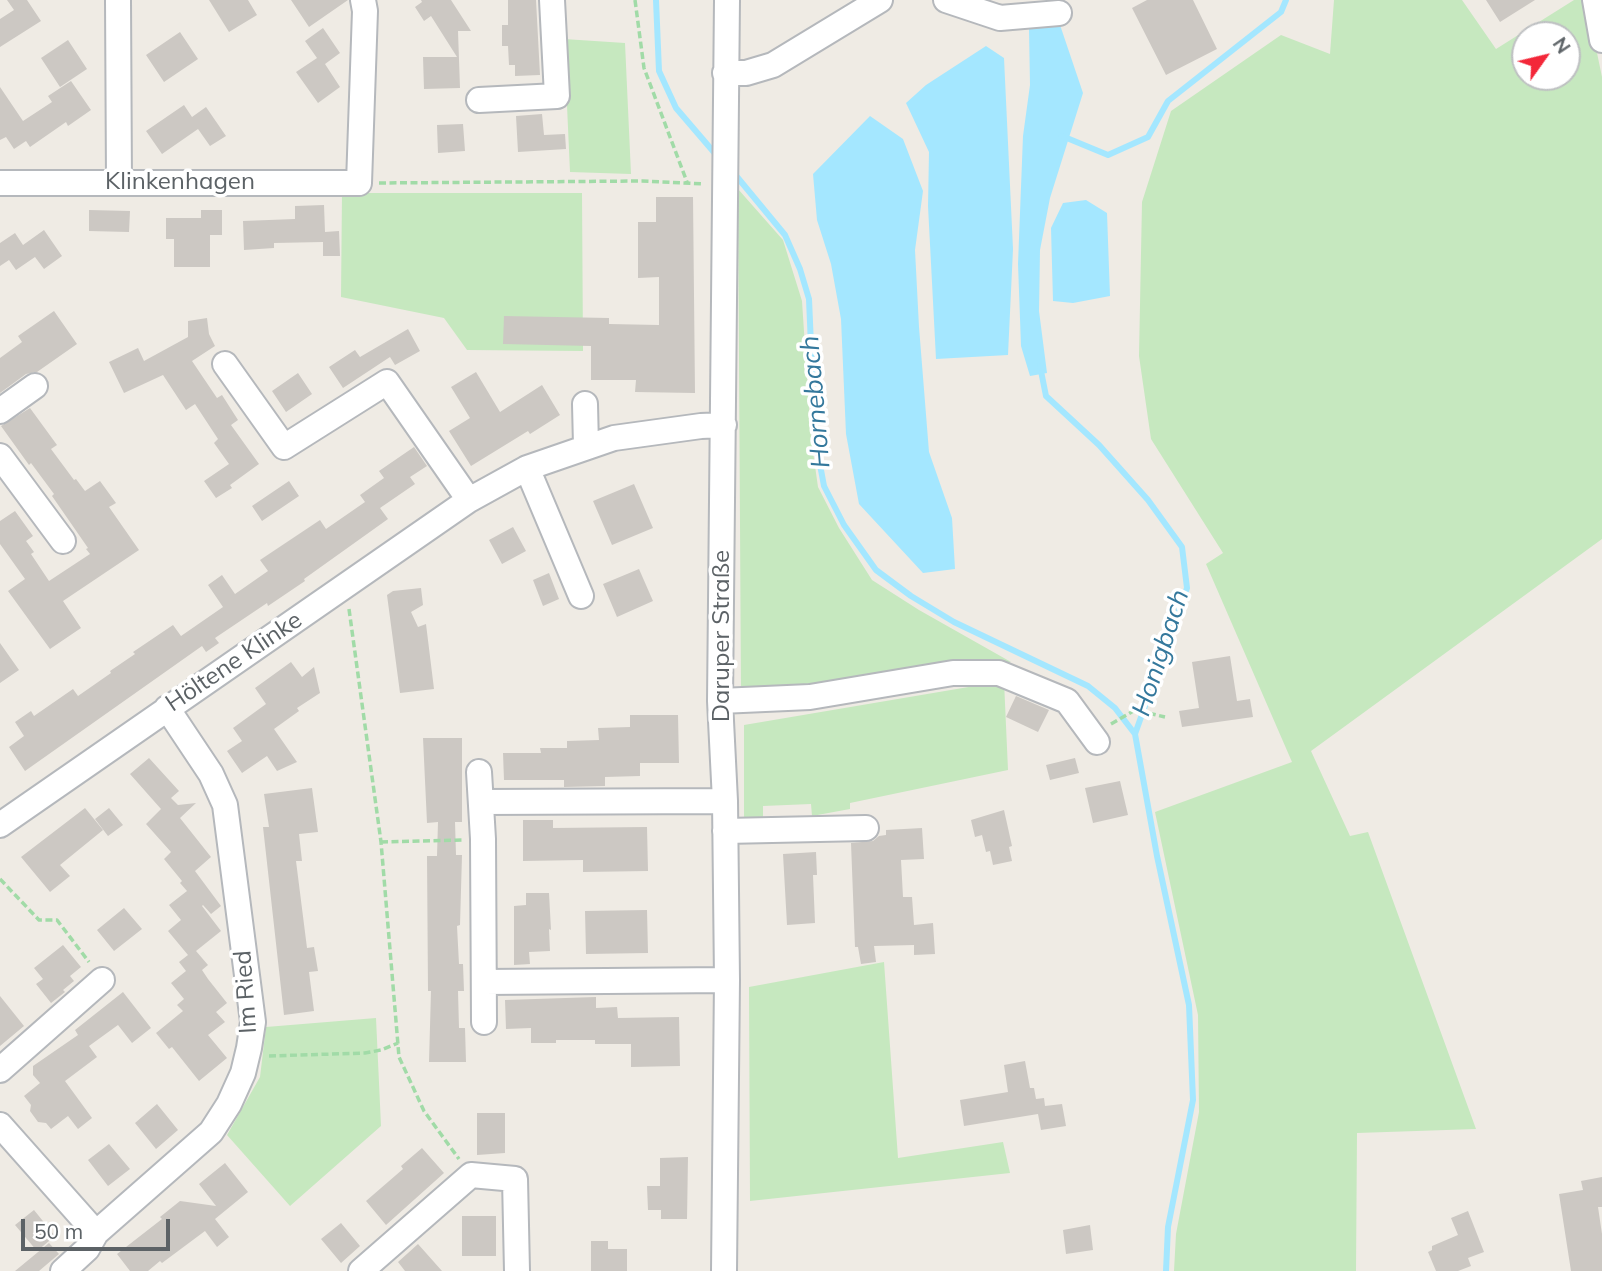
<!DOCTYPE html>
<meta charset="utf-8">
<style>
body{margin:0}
#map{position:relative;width:1602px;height:1271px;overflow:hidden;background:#efebe4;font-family:Mulish,sans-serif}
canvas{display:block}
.north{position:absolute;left:1511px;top:21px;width:70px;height:70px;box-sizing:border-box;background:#fff;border:2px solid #bec0c2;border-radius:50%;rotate:56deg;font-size:19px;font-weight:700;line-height:28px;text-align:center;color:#5c6266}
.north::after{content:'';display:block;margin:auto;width:24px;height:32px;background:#f32739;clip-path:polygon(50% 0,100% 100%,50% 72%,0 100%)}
.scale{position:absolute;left:21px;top:1219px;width:149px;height:32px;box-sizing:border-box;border:4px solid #5c6266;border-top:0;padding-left:9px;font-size:21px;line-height:24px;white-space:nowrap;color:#5c6266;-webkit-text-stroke:5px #fff;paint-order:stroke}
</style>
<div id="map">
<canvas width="1602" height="1271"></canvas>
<div class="north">N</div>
<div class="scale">50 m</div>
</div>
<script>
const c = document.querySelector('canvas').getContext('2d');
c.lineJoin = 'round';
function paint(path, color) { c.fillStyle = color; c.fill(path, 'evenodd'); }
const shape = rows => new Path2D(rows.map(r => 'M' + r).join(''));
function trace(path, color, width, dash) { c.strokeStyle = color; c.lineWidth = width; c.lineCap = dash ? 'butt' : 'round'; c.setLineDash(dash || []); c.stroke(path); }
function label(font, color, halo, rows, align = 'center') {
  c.font = font + ' Mulish,sans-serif'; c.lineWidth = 7; c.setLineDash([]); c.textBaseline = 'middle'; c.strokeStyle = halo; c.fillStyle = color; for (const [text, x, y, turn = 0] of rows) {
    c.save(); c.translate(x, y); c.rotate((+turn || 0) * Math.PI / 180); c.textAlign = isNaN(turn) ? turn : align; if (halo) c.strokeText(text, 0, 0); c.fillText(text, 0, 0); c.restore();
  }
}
paint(shape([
 [1334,0,1462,0,1496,49,1574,0,1586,0,1602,77,1602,539,1311,751,1350,836,1368,832,1476,1129,1357,1133,1356,1271,1174,1271,1176,1234,1199,1112,1198,1015,1155,812,1292,762,1206,564,1223,553,1151,439,1139,356,1142,202,1171,111,1281,35,1330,54],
 [1525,35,1567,35,1567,77,1525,77],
 [564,39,625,43,631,174,570,172],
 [738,189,783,240,802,301,811,438,818,487,839,528,872,580,919,610,1011,662,959,666,813,691,741,693],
 [342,193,582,193,583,351,467,350,444,318,341,297],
 [1004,681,1008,770,850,803,850,809,812,816,811,804,763,806,763,825,744,825,744,725],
 [884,962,898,1158,1003,1142,1010,1173,750,1201,749,987],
 [376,1018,381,1126,290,1206,227,1135,260,1077,266,1027]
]), '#c6e8bf');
paint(shape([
 [1046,0,1063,0,1058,19,1083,93,1050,198,1040,250,1039,311,1047,373,1030,376,1021,346,1018,264,1023,136,1030,85,1029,29],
 [986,46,1004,58,1013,249,1008,355,936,359,928,206,929,152,906,103,926,85],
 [870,116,903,139,923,191,915,250,919,327,929,452,952,518,955,569,923,573,859,504,846,434,841,319,831,264,817,220,813,174],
 [1086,200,1107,213,1110,296,1073,303,1053,301,1051,228,1063,203]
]), '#a4e7ff');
trace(shape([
 [656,0,659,71,676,108,718,157],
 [1062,136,1108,155,1148,137,1168,101,1281,12,1286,0],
 [733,172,785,235,800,269,809,299,815,438,824,486,844,525,876,570,911,596,954,622,1088,686,1115,708,1135,734],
 [1040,366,1046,396,1099,445,1148,500,1182,547,1187,588,1135,734,1157,856,1189,1005,1193,1100,1168,1227,1166,1271]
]), '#a4e7ff', 6);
paint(shape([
 [7,0,27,0,41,21,0,47,0,19,14,10],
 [209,0,248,0,257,15,229,32],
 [291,0,348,0,309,27],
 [421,0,451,0,471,31,458,31,460,88,424,89,423,57,457,57,431,16,424,21,415,7,422,2],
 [508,0,536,0,540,75,515,76,515,65,509,65,508,46,502,46,502,25,508,25],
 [1147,0,1193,0,1217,49,1166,75,1132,8],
 [1486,0,1535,0,1500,22],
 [323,28,340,53,325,64,340,87,318,103,296,72,317,58,305,41],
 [180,32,198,59,164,82,146,55],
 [68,40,87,69,60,87,41,58],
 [71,81,91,110,68,126,66,122,30,147,26,141,14,149,6,137,0,140,0,87,23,121,52,102,48,96],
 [184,105,192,117,206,107,226,136,210,146,198,129,162,154,146,131],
 [542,114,544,135,565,134,566,149,518,152,516,116],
 [463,124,465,151,438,153,437,125],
 [656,197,693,197,695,393,635,392,636,380,591,380,591,346,503,344,504,316,609,318,609,324,659,325,659,277,638,278,638,222,656,222],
 [324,205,325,232,339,231,340,256,323,256,323,242,274,243,274,248,244,250,243,221,295,219,295,206],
 [89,210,130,211,129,232,89,231],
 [201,210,222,210,222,235,210,235,210,267,174,267,174,239,166,239,166,218,201,218],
 [44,230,62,256,44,269,35,257,16,270,9,260,0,266,0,243,15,233,23,245],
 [54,311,77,344,37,372,26,374,0,393,0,358,22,342,18,336],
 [207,318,209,334,215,346,192,361,217,398,222,395,238,420,231,425,259,464,230,485,232,488,216,498,204,481,229,464,214,443,218,439,195,404,186,410,163,375,124,393,109,362,138,348,144,361,188,337,188,321],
 [408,329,420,351,395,365,390,357,343,388,329,367,355,350,360,357],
 [476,372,500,412,542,385,560,415,530,434,528,431,471,466,449,431,470,418,451,387],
 [298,373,312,394,286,412,272,391],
 [30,408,57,445,51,449,74,480,76,479,85,491,100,481,116,503,109,507,139,550,63,601,81,628,50,649,8,591,25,579,0,544,0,521,15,511,33,536,26,541,34,552,31,554,49,581,90,554,86,549,88,548,52,496,54,494,31,463,29,465,1,426],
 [414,447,427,466,410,477,415,484,380,508,388,519,304,579,305,581,268,606,267,603,215,638,219,643,206,652,202,646,25,771,9,747,24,736,15,722,31,711,34,716,73,689,78,696,111,673,110,671,135,654,133,652,173,625,181,636,223,607,208,585,222,575,235,594,268,571,260,560,320,520,326,529,365,502,360,495,384,478,379,471],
 [289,481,299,496,262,521,252,506],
 [634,484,653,528,612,545,593,501],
 [513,527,526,551,502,564,489,540],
 [639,569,653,601,617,617,603,584],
 [549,573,559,599,543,606,533,580],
 [421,588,423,605,411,612,418,627,426,624,434,689,400,693,387,595,393,591],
 [0,643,19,670,0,683],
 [1230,656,1237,701,1250,699,1253,717,1182,727,1179,711,1199,708,1192,662],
 [291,662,302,677,314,667,320,693,297,708,299,711,274,729,297,762,277,771,267,756,242,773,227,751,242,741,233,728,266,704,255,688],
 [1016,696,1049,710,1038,732,1006,717],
 [630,715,678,715,679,763,640,763,640,776,605,777,605,786,564,787,564,780,504,780,503,753,541,753,540,748,567,748,567,741,599,740,598,728,630,727],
 [423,738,462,738,462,822,455,822,456,855,462,855,460,925,457,926,459,964,463,964,464,991,458,991,459,1028,465,1028,466,1062,429,1062,431,991,428,991,427,856,437,856,438,822,427,823],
 [149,758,179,791,171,798,178,805,196,803,180,818,211,857,195,871,221,906,211,914,203,905,202,906,221,931,196,951,208,965,202,970,208,979,227,1003,216,1012,225,1022,208,1035,227,1058,199,1081,172,1047,169,1049,156,1033,183,1011,177,1005,184,999,171,983,186,971,179,962,188,955,168,931,181,920,169,905,187,891,180,883,182,881,164,859,171,852,146,824,161,809,130,774],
 [1075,758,1079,773,1050,780,1046,765],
 [1120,781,1128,815,1093,823,1085,788],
 [312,788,318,832,299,834,302,861,296,861,307,948,314,947,318,971,309,972,314,1011,284,1015,263,827,269,827,264,794],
 [85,808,103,830,60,865,70,876,50,892,21,857],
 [109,808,123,825,108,836,95,819],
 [1004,810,1012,846,1009,847,1012,861,993,865,990,851,986,852,982,835,975,837,971,820],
 [523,820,553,820,553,828,647,827,648,871,583,872,583,860,523,861],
 [922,828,924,859,901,860,903,897,912,897,914,925,933,923,935,954,914,955,914,945,874,946,876,962,861,964,858,947,855,947,851,843,873,841,879,836,886,835,886,830],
 [816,852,817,875,813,875,815,923,787,925,783,854],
 [526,893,549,893,551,930,549,929,550,951,529,952,530,964,514,965,514,906,526,905],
 [124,908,142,929,114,951,97,930],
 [647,910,648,953,586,954,585,911],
 [63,945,81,967,70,976,74,981,63,990,65,992,51,1003,36,984,43,979,34,968],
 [123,992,151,1028,132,1043,118,1025,89,1046,97,1057,65,1081,92,1118,78,1129,68,1116,51,1129,46,1123,38,1122,30,1111,31,1105,24,1096,40,1083,33,1075,33,1066,78,1035,75,1030],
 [0,996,24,1026,0,1046],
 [596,997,596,1008,617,1007,618,1018,679,1017,680,1066,631,1067,631,1044,595,1044,595,1040,556,1040,556,1043,531,1043,531,1028,506,1029,505,1000],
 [1025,1061,1030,1088,1034,1088,1036,1099,1044,1098,1045,1106,1062,1104,1066,1126,1041,1130,1038,1114,964,1126,960,1100,1008,1092,1004,1065],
 [157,1104,178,1130,156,1149,135,1123],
 [477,1113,505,1113,505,1153,477,1155],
 [109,1144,130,1169,108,1186,88,1160],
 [422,1148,444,1173,386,1225,366,1201,403,1169,401,1166],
 [688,1157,687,1219,661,1219,661,1210,648,1210,647,1186,660,1186,660,1158],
 [225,1163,248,1192,215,1219,229,1237,217,1247,205,1231,162,1263,160,1261,148,1271,130,1271,117,1254,162,1219,160,1217,180,1201,216,1206,199,1184],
 [1602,1177,1602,1207,1598,1207,1602,1234,1602,1271,1571,1271,1559,1194,1583,1190,1581,1181],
 [34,1210,55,1236,37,1251,15,1225],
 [1468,1211,1484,1252,1468,1258,1471,1266,1458,1271,1436,1271,1428,1252,1432,1250,1432,1246,1458,1235,1451,1218],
 [462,1216,496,1216,496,1256,462,1256],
 [341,1223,360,1246,341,1263,321,1239],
 [1090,1225,1093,1250,1066,1254,1063,1230],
 [591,1241,608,1241,608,1249,627,1249,627,1271,591,1271],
 [49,1243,59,1254,39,1271,15,1271],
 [418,1244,442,1271,405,1271,398,1262]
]), '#ccc8c3');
const minor = shape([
 [118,0,119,182],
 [946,0,1000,18,1059,13],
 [1595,0,1602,40],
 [725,73,746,73,773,65,880,0],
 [479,100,557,96,552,0],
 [0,183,359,183,365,11,363,0],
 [225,364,284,447,387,382,469,500],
 [585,404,586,446],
 [0,411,35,386],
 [0,456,63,541],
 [527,468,581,596],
 [720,701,810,697,953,673,999,673,1067,701,1097,742],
 [479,772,483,839,484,1022],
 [481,802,725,801],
 [0,825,469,500,527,468,614,438,701,426,724,425],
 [725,831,866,828],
 [485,982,727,980],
 [0,1070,102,980],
 [0,1125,96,1233],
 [63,1271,87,1249,96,1233,211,1132,229,1104,243,1073,249,1048,253,1022,225,805,211,774,167,708],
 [361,1271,471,1175,515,1179,517,1271],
 [724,1271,727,980,725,801,720,701,727,0]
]);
trace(minor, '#b5b8bc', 28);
trace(shape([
 [635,0,644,68,687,182],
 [379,183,642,181,704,184],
 [349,609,381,842,399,1057,424,1111,459,1159],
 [1111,724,1135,710,1165,717],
 [381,842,463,840],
 [0,879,39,920,57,920,89,962],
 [269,1056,365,1053,381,1050,398,1043]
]), '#a1dba7', 3.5, [7, 3.5]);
trace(minor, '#fff', 24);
label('24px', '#5c6266', '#fff', [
 ["Klinkenhagen",180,182],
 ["Daruper Straße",722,636,-90],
 ["Höltene Klinke",234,662,-34],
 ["Im Ried",246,992,-94]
]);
label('italic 26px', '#34789c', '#fff', [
 ["Hornebach",816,402,-95],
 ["Honigbach",1161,653,-72]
]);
</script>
